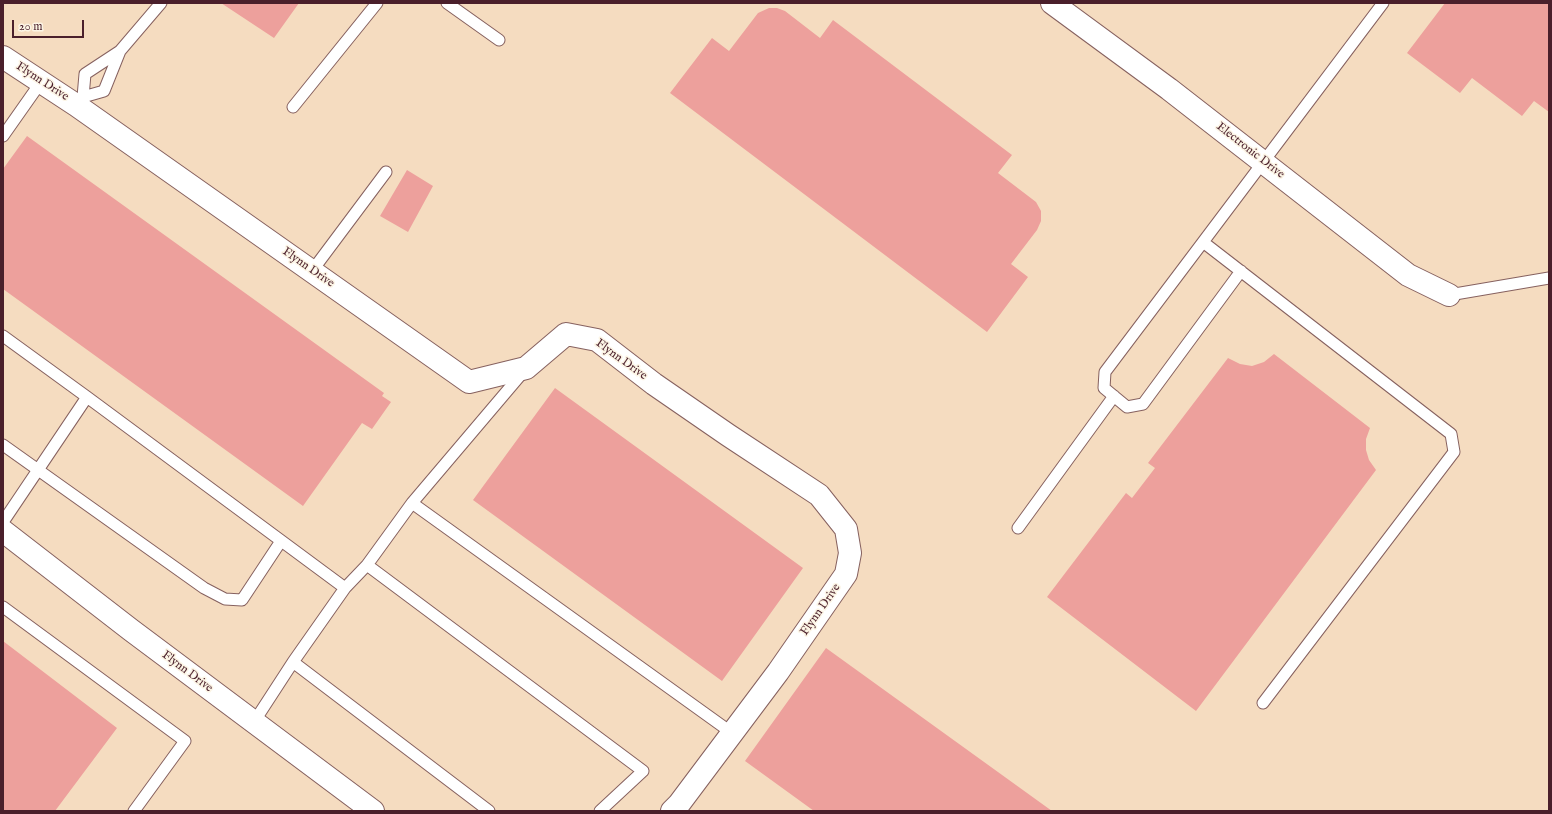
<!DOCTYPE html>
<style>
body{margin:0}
#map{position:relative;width:1552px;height:814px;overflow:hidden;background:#f5dcc0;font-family:"IM FELL English",serif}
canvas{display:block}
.frame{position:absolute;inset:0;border:4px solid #4a1f2b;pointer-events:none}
.scale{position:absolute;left:12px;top:20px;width:72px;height:18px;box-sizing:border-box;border:2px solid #4a1f2b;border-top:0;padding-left:5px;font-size:12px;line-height:14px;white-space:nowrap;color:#4a1f2b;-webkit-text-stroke:3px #fcf5e5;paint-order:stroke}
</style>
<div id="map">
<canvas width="1552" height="814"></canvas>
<div class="frame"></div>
<div class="scale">20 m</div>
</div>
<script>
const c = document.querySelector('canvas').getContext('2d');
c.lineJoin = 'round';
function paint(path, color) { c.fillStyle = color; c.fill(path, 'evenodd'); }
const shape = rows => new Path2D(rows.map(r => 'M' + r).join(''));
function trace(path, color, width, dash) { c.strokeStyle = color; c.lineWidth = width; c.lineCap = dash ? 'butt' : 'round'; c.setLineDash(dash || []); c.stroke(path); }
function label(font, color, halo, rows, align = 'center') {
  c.font = font + ' "IM FELL English",serif'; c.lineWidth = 3; c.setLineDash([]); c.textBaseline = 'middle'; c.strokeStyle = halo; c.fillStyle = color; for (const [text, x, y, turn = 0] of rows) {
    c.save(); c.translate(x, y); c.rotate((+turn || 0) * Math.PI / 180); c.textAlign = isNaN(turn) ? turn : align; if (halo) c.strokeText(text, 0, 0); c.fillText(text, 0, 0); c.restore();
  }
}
paint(shape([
 [221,3,299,3,274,38],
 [1445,3,1549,3,1549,112,1534,101,1522,116,1472,78,1460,93,1407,53],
 [769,8,777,8,785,11,820,38,833,20,1012,155,998,173,1036,202,1041,211,1041,221,1037,230,1011,264,1028,277,987,332,670,93,712,38,729,51,758,13],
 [27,136,384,393,382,396,391,402,372,429,362,423,303,506,3,289,3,169],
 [407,170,433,186,408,232,380,216],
 [1274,354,1370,428,1366,439,1366,450,1369,460,1376,470,1196,711,1047,597,1126,493,1132,498,1155,468,1148,463,1228,358,1240,364,1252,366,1264,362],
 [555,388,803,568,722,681,473,500],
 [3,641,117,728,55,811,3,811],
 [826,648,1052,811,814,811,745,761]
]), '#eda09c');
const service = shape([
 [447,3,499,40],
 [83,97,104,91,120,51],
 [79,106,83,97,85,74,120,51,161,3],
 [293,107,377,3],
 [3,136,41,82],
 [1203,242,1105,372,1104,388,1127,407,1143,404,1241,271],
 [312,271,386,172],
 [1449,295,1549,278],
 [3,336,87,397,345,588,293,662,254,722],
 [3,445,204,588,225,599,242,600,281,541],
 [412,503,732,733],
 [3,522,87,397],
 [1018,528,1114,396],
 [367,565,643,771,600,811],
 [345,588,367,565,412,503,524,371],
 [3,607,185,741,134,811],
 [293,662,489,811],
 [1263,703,1454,452,1451,434,1203,242,1383,3]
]);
const minor = shape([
 [1052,3,1169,89,1408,275,1449,295],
 [3,57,76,105,469,382,526,368,566,334,597,340,654,384,728,435,819,495,846,529,850,553,846,574,778,672,679,804,672,811],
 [3,531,131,630,373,811]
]);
trace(service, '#86615f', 13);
trace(minor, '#86615f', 24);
trace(service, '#fff', 11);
trace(minor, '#fff', 22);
label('12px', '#4a1f2b', '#fcf5e5', [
 ["Flynn Drive",42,82,33],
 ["Electronic Drive",1250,151,38],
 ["Flynn Drive",308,268,35],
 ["Flynn Drive",621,360,36],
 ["Flynn Drive",821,610,-55],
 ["Flynn Drive",187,672,37]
]);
</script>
